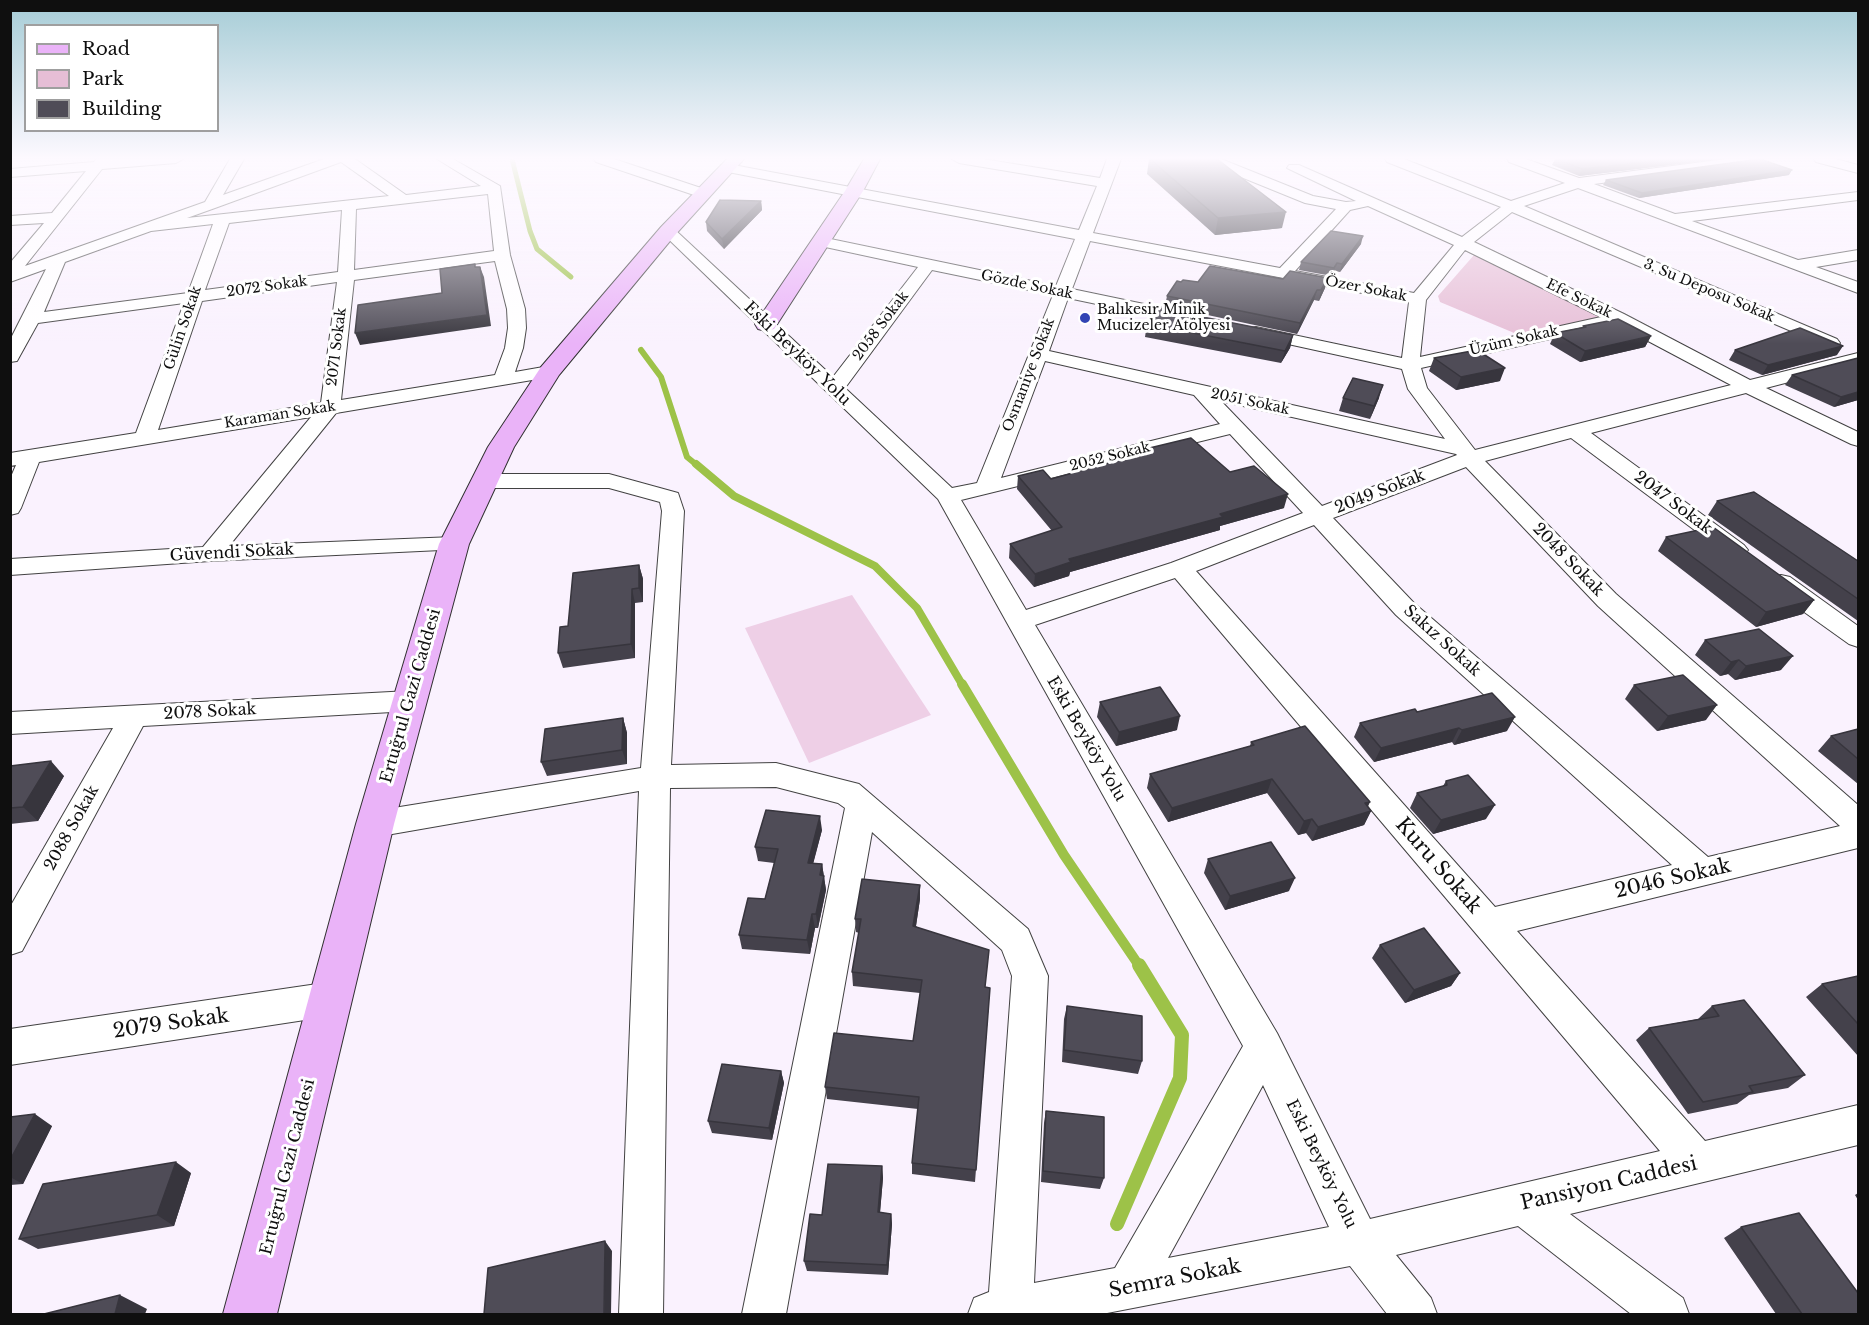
<!DOCTYPE html>
<meta charset="utf-8">
<style>
body{margin:0}
#map{position:relative;width:1869px;height:1325px;overflow:hidden;background:#faf2fe;font-family:"Libre Baskerville",serif}
canvas{display:block}
.frame{position:absolute;inset:0;border:12px solid #0f0f0f;pointer-events:none}
.legend{position:absolute;left:24px;top:24px;width:195px;height:108px;box-sizing:border-box;background:#fff;border:2px solid #9f9f9f;margin:0;padding:8px 10px;list-style:none;font-size:18px;color:#0f0f0f}
.legend li{display:flex;align-items:center;gap:12px;height:30px}
.legend b{width:30px;border:2px solid #9f9f9f}
</style>
<div id="map">
<canvas width="1869" height="1325"></canvas>
<div class="frame"></div>
<ul class="legend">
<li><b style="height:8px;background:#eab3f8"></b>Road</li>
<li><b style="height:16px;background:#e6bed6"></b>Park</li>
<li><b style="height:16px;background:#4f4c57"></b>Building</li>
</ul>
</div>
<script>
const c = document.querySelector('canvas').getContext('2d');
c.lineJoin = 'round';
function paint(path, color) { c.fillStyle = color; c.fill(path, 'evenodd'); }
const shape = rows => new Path2D(rows.map(r => 'M' + r).join(''));
function trace(path, color, width, dash) { c.strokeStyle = color; c.lineWidth = width; c.lineCap = dash ? 'butt' : 'round'; c.setLineDash(dash || []); c.stroke(path); }
function label(font, color, halo, rows, align = 'center') {
  c.font = font + ' "Libre Baskerville",serif'; c.lineWidth = 6; c.setLineDash([]); c.textBaseline = 'middle'; c.strokeStyle = halo; c.fillStyle = color; for (const [text, x, y, turn = 0] of rows) {
    c.save(); c.translate(x, y); c.rotate((+turn || 0) * Math.PI / 180); c.textAlign = isNaN(turn) ? turn : align; if (halo) c.strokeText(text, 0, 0); c.fillText(text, 0, 0); c.restore();
  }
}
paint(shape([
 [1474,255,1480,256,1602,314,1601,318,1519,335,1440,302,1438,296]
]), '#e6bed6');
paint(shape([
 [852,595,931,715,809,763,745,628]
]), '#eecfe6');
trace(shape([
 [512,159,530,231,537,249,571,277]
]), '#9dc248', 5);
trace(shape([
 [641,350,661,377,687,457,698,466]
]), '#9dc248', 6);
trace(shape([
 [696,464,734,496,875,566,917,608,963,686]
]), '#9dc248', 8);
trace(shape([
 [962,684,1064,855,1140,967]
]), '#9dc248', 10);
trace(shape([
 [1117,1224,1180,1078,1182,1035,1139,965]
]), '#9dc248', 14);
const minor = shape([
 [96,159,183,159,176,163,102,169,25,266,205,202,230,159,244,159,223,195,324,159,355,159,406,195,481,186,437,159,453,159,500,186,510,255,525,309,526,328,523,348,515,372,549,366,556,368,559,372,556,376,336,413,229,546,454,537,462,539,466,544,462,549,210,561,10,575,10,559,203,547,311,417,39,462,21,508,18,513,10,515,10,479,16,465,10,466,10,453,136,433,184,303,38,323,17,361,10,362,10,340,46,269,10,282,10,263,44,223,10,225,10,216,52,213,86,171,10,177,10,169,94,162,96,159],
 [341,162,389,196,187,218,215,208,341,162],
 [488,194,494,251,354,270,356,209,488,194],
 [342,210,338,272,205,290,229,223,342,210],
 [213,224,188,293,44,312,65,262,151,231,213,224],
 [495,261,507,309,508,328,505,348,495,375,341,400,354,280,495,261],
 [337,282,321,403,158,430,202,301,337,282],
 [594,159,614,159,707,190,709,193,702,197,697,196,596,162,594,159],
 [952,159,983,159,1100,178,1107,159,1121,159,1093,233,1280,268,1336,209,1305,203,1204,162,1202,159,1221,159,1313,196,1346,202,1356,201,1287,168,1289,165,1299,165,1462,237,1501,207,1387,162,1385,159,1404,159,1511,201,1565,183,1509,162,1507,159,1526,159,1579,178,1726,159,1763,159,1756,163,1594,184,1675,214,1858,192,1858,200,1692,221,1798,260,1858,250,1858,260,1816,267,1858,282,1858,293,1578,188,1524,206,1837,339,1840,343,1837,347,1831,348,1512,212,1474,242,1624,314,1750,380,1858,353,1858,364,1766,388,1858,432,1858,446,1851,444,1746,393,1591,433,1744,545,1748,550,1744,555,1736,557,1728,555,1571,438,1485,461,1616,594,1858,805,1858,848,1517,931,1705,1141,1858,1105,1858,1145,1570,1214,1683,1298,1689,1314,1631,1314,1518,1226,1396,1255,1431,1298,1437,1314,1387,1314,1350,1266,1102,1314,968,1314,974,1298,989,1292,1012,976,1002,950,872,832,786,1314,742,1314,845,808,838,803,776,787,670,788,663,1314,619,1314,639,791,375,837,364,833,359,824,364,815,375,811,641,768,662,511,660,502,609,488,484,488,476,486,473,481,476,476,484,474,609,474,678,493,684,511,671,765,776,763,859,784,1028,929,1048,976,1034,1283,1115,1268,1243,1046,938,499,660,231,668,226,673,228,833,377,918,267,816,245,813,242,816,239,821,237,1056,286,1075,239,728,172,721,168,728,164,1079,230,1097,186,959,163,952,159],
 [1368,206,1454,245,1414,293,1295,271,1350,210,1368,206],
 [1090,241,1409,302,1402,358,1256,327,1250,328,1247,332,1250,336,1256,337,1402,369,1408,389,1445,439,1049,351,1068,298,1192,324,1198,323,1201,319,1198,315,1192,314,1072,289,1090,241],
 [1465,250,1601,317,1420,357,1426,300,1465,250],
 [932,270,1053,295,977,483,952,488,845,388,932,270],
 [1616,324,1731,385,1475,450,1427,388,1421,368,1616,324],
 [1045,361,1194,395,1220,424,1001,478,1045,361],
 [1221,401,1456,454,1457,455,1322,506,1221,401],
 [1230,434,1303,513,1171,563,1026,610,961,500,1230,434],
 [1466,467,1598,606,1840,826,1708,857,1414,603,1333,518,1466,467],
 [1314,525,1396,615,1672,865,1495,907,1196,571,1314,525],
 [1175,578,1660,1151,1370,1219,1277,1033,1035,625,1175,578],
 [1263,1085,1329,1227,1168,1258,1263,1085],
 [1814,159,1836,159,1858,165,1858,173,1816,162,1814,159],
 [1781,575,1790,577,1858,626,1858,647,1849,644,1772,589,1769,583,1772,577,1781,575],
 [410,691,420,694,424,701,420,708,410,711,143,726,22,951,10,955,10,907,113,728,10,734,10,712,410,691],
 [331,982,344,987,349,999,344,1011,331,1016,10,1065,10,1029,331,982]
]);
const secondary = shape([
 [727,159,744,159,675,235,559,375,514,447,469,544,394,824,277,1314,223,1314,356,824,439,544,488,447,541,367,661,227,727,159],
 [864,159,880,159,863,191,774,329,766,331,758,329,755,324,845,191,864,159]
]);
trace(minor, '#424242', 2);
trace(secondary, '#313131', 2);
paint(minor, '#fff');
paint(secondary, '#eab3f8');
paint(shape([
 [1149,159,1217,159,1282,228,1215,235,1147,174],
 [1555,159,1720,159,1579,176,1552,165],
 [1789,175,1639,198,1603,185,1606,180],
 [761,201,762,210,724,249,707,231,706,222],
 [1361,244,1340,272,1335,271,1332,276,1299,270,1301,262],
 [1181,282,1325,288,1319,301,1314,300,1297,334,1165,306,1167,296],
 [1147,324,1293,335,1290,348,1281,363,1145,337],
 [1583,326,1651,336,1645,347,1580,362,1550,344,1555,333,1583,327],
 [1735,350,1837,355,1762,375,1729,360],
 [1434,358,1500,381,1456,390,1429,371],
 [1858,358,1858,400,1834,407,1785,385,1792,375],
 [1343,398,1379,398,1370,419,1339,411],
 [1108,458,1230,472,1284,508,1220,526,1220,530,1070,572,1069,576,1034,587,1009,558,1010,544,1052,531,1017,489,1018,476,1051,479,1108,463],
 [1717,501,1858,561,1858,621,1708,515],
 [1666,537,1814,600,1803,614,1756,627,1658,551],
 [639,565,643,579,643,602,635,603,635,658,563,668,558,653,568,626],
 [1705,640,1781,670,1735,680,1728,674,1720,676,1695,655],
 [1634,685,1706,720,1657,731,1625,699],
 [1100,702,1177,730,1116,746,1097,717],
 [1417,712,1507,731,1454,745,1452,742,1374,762,1354,737,1360,723],
 [623,718,627,733,627,764,547,776,541,762],
 [1858,729,1858,784,1818,751,1831,736],
 [1251,742,1368,807,1371,811,1364,825,1312,841,1306,833,1298,835,1267,793,1168,822,1147,788,1150,774,1250,746],
 [10,766,64,776,38,821,10,824],
 [1446,781,1486,819,1433,834,1410,808,1417,793,1443,786],
 [822,830,813,863,822,864,826,890,818,928,815,928,810,954,742,949,739,935,765,899,774,863,758,861,755,847],
 [1208,859,1289,891,1225,910,1204,873],
 [920,899,916,926,985,987,990,988,975,1182,912,1174,912,1163,918,1109,827,1099,825,1087,913,1041,920,993,853,986,852,972,859,933,856,932,855,919],
 [1380,945,1460,973,1451,986,1405,1003,1372,958],
 [1858,976,1858,1056,1806,997,1822,984],
 [1067,1006,1142,1061,1138,1074,1062,1062,1064,1019],
 [1712,1006,1805,1075,1788,1088,1749,1095,1737,1104,1688,1114,1636,1040,1649,1028,1698,1019],
 [781,1071,784,1083,772,1140,712,1133,708,1121],
 [1046,1111,1104,1178,1100,1189,1041,1182,1044,1123],
 [10,1117,52,1126,23,1184,10,1185],
 [882,1166,883,1178,880,1213,891,1214,892,1224,888,1275,807,1271,804,1261,822,1215],
 [191,1173,174,1226,38,1249,19,1239],
 [1858,1193,1858,1200,1855,1195],
 [1741,1227,1858,1314,1776,1314,1724,1238]
]), '#44414b');
paint(shape([
 [1670,159,1720,159,1579,176,1582,169],
 [1792,170,1789,175,1639,198,1642,193],
 [761,201,762,210,724,249,722,239],
 [1286,212,1282,228,1215,235,1218,218],
 [1363,236,1361,244,1340,272,1342,264],
 [480,267,484,277,491,326,360,345,355,333,487,315],
 [1328,278,1325,288,1319,301,1321,290],
 [1317,290,1314,300,1297,334,1300,323],
 [1293,335,1290,348,1281,363,1285,351],
 [1651,336,1645,347,1580,362,1585,351],
 [1843,346,1837,355,1762,375,1768,365],
 [1505,368,1500,381,1456,390,1461,377],
 [1383,385,1379,398,1370,419,1374,406],
 [1858,392,1858,400,1834,407,1841,397],
 [1288,494,1284,508,1220,526,1220,530,1070,572,1069,576,1034,587,1035,574,1069,559],
 [639,565,643,579,643,602,639,588],
 [632,589,635,603,635,658,631,644],
 [1814,600,1803,614,1756,627,1766,612],
 [1793,656,1781,670,1735,680,1746,666],
 [1739,660,1728,674,1720,676,1731,662],
 [1717,705,1706,720,1657,731,1668,716],
 [1180,716,1177,730,1116,746,1119,732],
 [1515,717,1507,731,1454,745,1462,730],
 [623,718,627,733,627,764,622,750],
 [1459,728,1452,742,1374,762,1381,748],
 [51,761,64,776,38,821,23,807],
 [1272,779,1267,793,1168,822,1172,808],
 [1370,802,1365,813,1371,811,1364,825,1312,841,1318,827,1365,803],
 [1495,805,1486,819,1433,834,1441,820],
 [820,816,822,830,810,876,808,863],
 [1312,819,1306,833,1298,835,1304,821],
 [822,864,826,890,818,928,816,914,820,875],
 [1295,878,1289,891,1225,910,1230,896],
 [920,885,920,899,914,939,913,926],
 [812,914,815,928,810,954,807,940],
 [1460,973,1451,986,1405,1003,1414,990],
 [781,1071,784,1083,772,1140,769,1128],
 [35,1114,52,1126,23,1184,10,1177,10,1160],
 [176,1162,191,1173,174,1226,157,1215],
 [882,1166,883,1178,879,1223,878,1212],
 [891,1214,892,1224,888,1275,887,1265],
 [605,1241,612,1251,611,1314,604,1314],
 [120,1295,147,1309,145,1314,115,1314]
]), '#37353d');
const building = shape([
 [1150,159,1217,159,1286,212,1218,218,1150,159],
 [1557,159,1670,159,1582,169,1557,159],
 [1760,159,1792,170,1642,193,1606,180,1760,159],
 [720,200,761,201,722,239,706,222,720,200],
 [1331,231,1363,236,1342,264,1337,263,1334,268,1301,262,1331,231],
 [475,264,475,267,480,267,487,315,355,333,358,305,442,293,440,269,475,264],
 [1210,266,1283,279,1290,271,1328,278,1321,290,1317,290,1300,323,1167,296,1177,281,1181,282,1183,280,1198,282,1210,266],
 [1158,308,1293,335,1285,351,1147,324,1158,308],
 [1618,319,1651,336,1585,351,1555,333,1586,327,1583,326,1618,319],
 [1800,328,1843,346,1768,365,1735,350,1800,328],
 [1477,350,1505,368,1461,377,1434,358,1477,350],
 [1858,358,1858,392,1841,397,1792,375,1858,358],
 [1353,378,1383,385,1374,406,1343,398,1353,378],
 [1191,438,1230,472,1254,466,1288,494,1220,514,1223,517,1069,559,1071,562,1035,574,1010,544,1062,527,1018,476,1043,470,1051,479,1112,462,1108,458,1191,438],
 [1754,492,1858,561,1858,599,1717,501,1754,492],
 [1713,527,1814,600,1766,612,1666,537,1713,527],
 [639,565,639,588,632,589,631,644,558,653,560,627,568,626,573,573,639,565],
 [1759,629,1793,656,1746,666,1739,660,1731,662,1705,640,1759,629],
 [1683,675,1717,705,1668,716,1634,685,1683,675],
 [1160,687,1180,716,1119,732,1100,702,1160,687],
 [1492,693,1515,717,1462,730,1459,728,1381,748,1360,723,1415,709,1417,712,1492,693],
 [623,718,622,750,541,762,545,729,623,718],
 [1305,726,1370,802,1365,803,1371,811,1318,827,1312,819,1304,821,1272,779,1172,808,1150,774,1254,745,1251,742,1305,726],
 [1858,729,1858,759,1831,736,1858,729],
 [51,761,23,807,10,808,10,766,51,761],
 [1468,775,1495,805,1441,820,1417,793,1447,785,1446,781,1468,775],
 [766,810,820,816,808,863,822,864,820,875,824,876,816,914,812,914,807,940,739,935,748,898,765,899,778,849,755,847,766,810],
 [1271,842,1295,878,1230,896,1208,859,1271,842],
 [862,879,920,885,913,926,989,950,985,987,990,988,976,1170,912,1163,919,1097,825,1087,834,1033,913,1041,922,980,852,972,861,919,855,919,862,879],
 [1424,928,1460,973,1414,990,1380,945,1424,928],
 [1858,976,1858,1024,1822,984,1858,976],
 [1744,1000,1805,1075,1749,1086,1753,1092,1703,1102,1649,1028,1719,1016,1712,1006,1744,1000],
 [1067,1006,1142,1016,1142,1061,1064,1050,1067,1006],
 [722,1064,781,1071,769,1128,708,1121,722,1064],
 [1046,1111,1104,1117,1104,1178,1043,1171,1046,1111],
 [35,1114,10,1160,10,1117,35,1114],
 [176,1162,157,1215,19,1239,43,1184,176,1162],
 [828,1164,882,1166,878,1212,891,1214,887,1265,804,1261,810,1214,822,1215,828,1164],
 [1799,1213,1858,1293,1858,1314,1802,1314,1741,1227,1799,1213],
 [605,1241,604,1314,484,1314,488,1268,605,1241],
 [120,1295,115,1314,44,1314,120,1295]
]);
paint(building, '#4f4c57');
trace(building, '#37353d', 1.5);
const sky = c.createLinearGradient(0, 0, 0, 344);
sky.addColorStop(0, '#a5ccd6');
sky.addColorStop(0.46, '#fdf9ff');
sky.addColorStop(1, '#fdf9ff00');
c.fillStyle = sky;
c.fillRect(0, 0, 1869, 344);
for (const [x, y, r, color] of [
 [1085,318,6,"#3244b4"]
]) { const dot = new Path2D(); dot.arc(x, y, r, 0, 2 * Math.PI); c.fillStyle = color; c.fill(dot); trace(dot, '#fff', 2); }
label('14px', '#0f0f0f', '#fff', [
 ["Gözde Sokak",1027,285,12],
 ["2072 Sokak",267,287,-8],
 ["Özer Sokak",1366,289,11],
 ["3. Su Deposu Sokak",1709,291,23],
 ["Efe Sokak",1579,299,26],
 ["2058 Sokak",881,326,-53],
 ["Gülin Sokak",183,328,-71],
 ["Üzüm Sokak",1514,341,-13],
 ["2071 Sokak",337,347,-83],
 ["Osmaniye Sokak",1029,375,-69],
 ["2051 Sokak",1250,402,12],
 ["Karaman Sokak",280,415,-9],
 ["2052 Sokak",1110,457,-14]
]);
label('14px', '#0f0f0f', '#fff', [
 ["Balıkesir Minik",1097,310],
 ["Mucizeler Atölyesi",1097,326]
], 'left');
label('16px', '#0f0f0f', '#fff', [
 ["Eski Beyköy Yolu",797,354,44],
 ["2049 Sokak",1380,492,-21],
 ["2047 Sokak",1673,503,37],
 ["Güvendi Sokak",232,553,-3],
 ["2048 Sokak",1568,560,46],
 ["Sakız Sokak",1442,641,42],
 ["Ertuğrul Gazi Caddesi",411,696,-74],
 ["2078 Sokak",210,712,-3],
 ["Eski Beyköy Yolu",1086,739,60],
 ["2088 Sokak",72,828,-61],
 ["Eski Beyköy Yolu",1321,1164,64],
 ["Ertuğrul Gazi Caddesi",288,1167,-76]
]);
label('20px', '#0f0f0f', '#fff', [
 ["Kuru Sokak",1438,866,49],
 ["2046 Sokak",1673,879,-13],
 ["2079 Sokak",171,1024,-8],
 ["Pansiyon Caddesi",1609,1184,-13],
 ["Semra Sokak",1175,1279,-11]
]);
</script>
